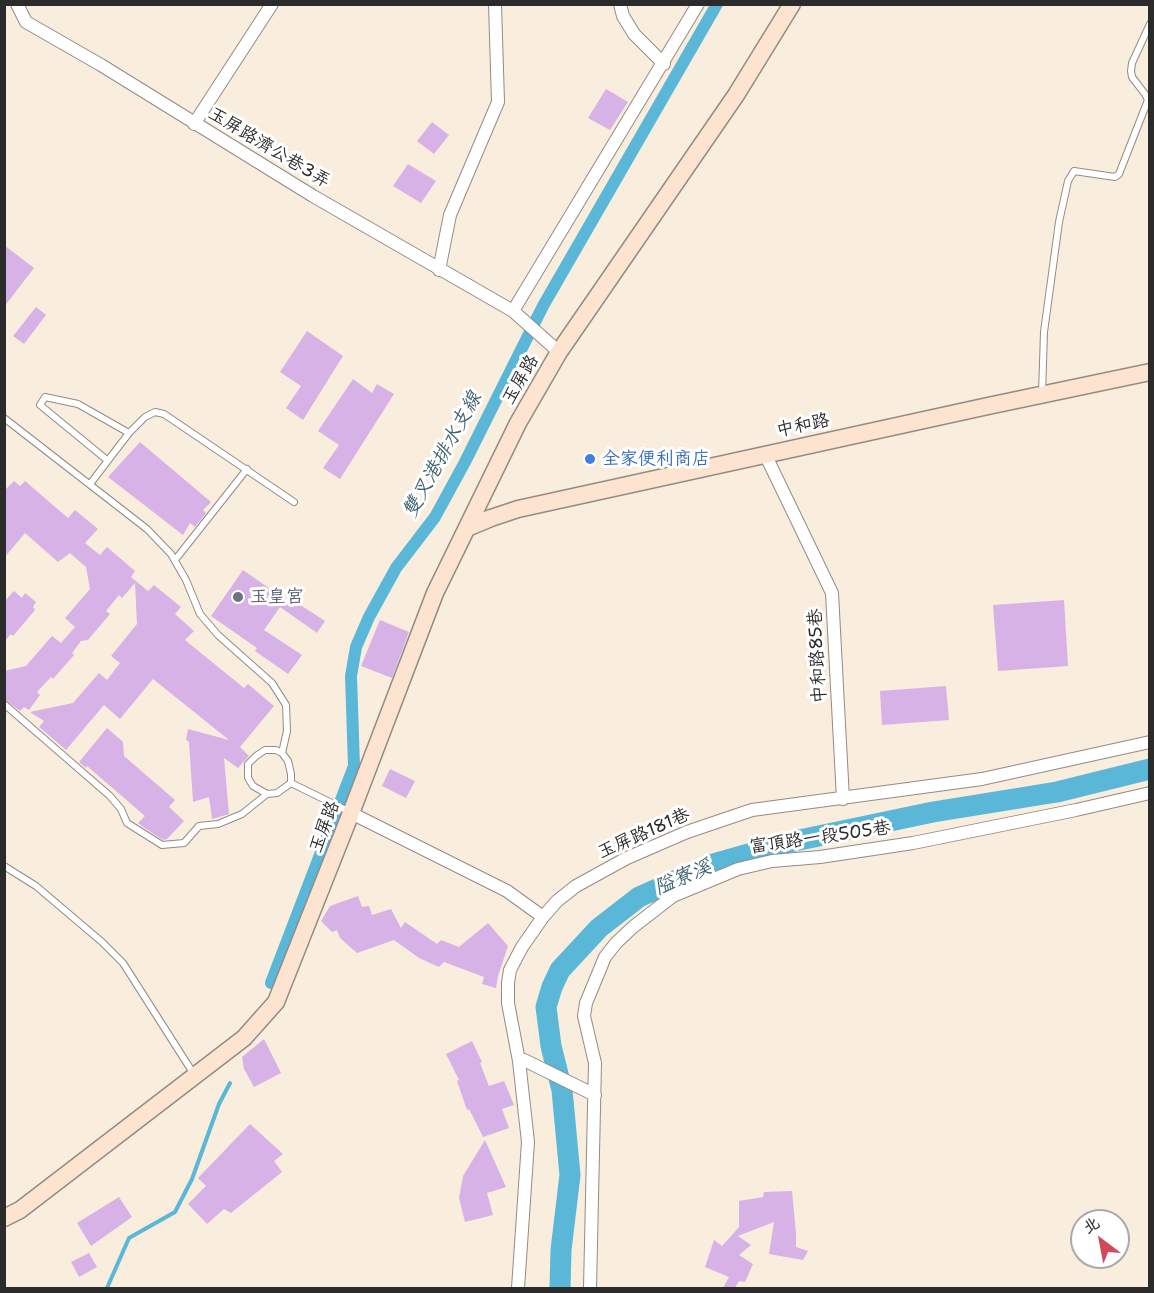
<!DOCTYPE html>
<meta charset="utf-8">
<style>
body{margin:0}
#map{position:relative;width:1154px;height:1293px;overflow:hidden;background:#f9edde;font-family:"Shantell Sans","LXGW WenKai TC",sans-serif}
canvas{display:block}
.frame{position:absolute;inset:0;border:6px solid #2b2b2b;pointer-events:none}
.north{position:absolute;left:1070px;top:1209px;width:60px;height:60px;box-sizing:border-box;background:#fff;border:2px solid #aaa;border-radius:50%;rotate:328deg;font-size:16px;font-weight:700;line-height:24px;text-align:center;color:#2b2b2b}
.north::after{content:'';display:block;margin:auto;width:21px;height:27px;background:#d1495b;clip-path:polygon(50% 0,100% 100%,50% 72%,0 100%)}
</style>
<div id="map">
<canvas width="1154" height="1293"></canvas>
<div class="frame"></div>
<div class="north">北</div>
</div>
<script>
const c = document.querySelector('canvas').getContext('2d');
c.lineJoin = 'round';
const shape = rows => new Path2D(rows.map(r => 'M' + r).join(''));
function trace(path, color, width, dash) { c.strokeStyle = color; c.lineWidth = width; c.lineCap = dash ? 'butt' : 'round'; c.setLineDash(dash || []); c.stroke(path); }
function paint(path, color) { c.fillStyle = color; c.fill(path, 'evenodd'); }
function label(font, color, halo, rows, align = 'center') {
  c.font = font + ' "Shantell Sans","LXGW WenKai TC",sans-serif'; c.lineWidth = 6; c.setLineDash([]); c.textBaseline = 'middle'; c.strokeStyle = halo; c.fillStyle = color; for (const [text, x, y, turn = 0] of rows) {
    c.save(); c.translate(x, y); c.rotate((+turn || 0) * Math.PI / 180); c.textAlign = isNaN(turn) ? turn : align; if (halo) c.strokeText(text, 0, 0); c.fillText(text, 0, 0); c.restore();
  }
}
trace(shape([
 [107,1288,129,1238,175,1212,192,1179,219,1104,230,1083]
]), '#5ab7d8', 4);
trace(shape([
 [271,983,354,766,351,676,356,647,369,617,396,568,435,517,465,462,543,306,717,4]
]), '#5ab7d8', 12);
trace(shape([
 [560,1288,561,1250,570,1175,562,1090,551,1046,546,1007,552,987,560,970,599,928,639,897,713,864,790,842,933,812,1057,792,1150,769]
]), '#5ab7d8', 21);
paint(shape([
 [606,89,628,102,610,130,588,118],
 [432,122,449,135,434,154,417,141],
 [408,164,436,181,421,203,393,186],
 [4,245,34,268,4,307],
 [36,307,46,315,24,344,13,336],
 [307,331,343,356,303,420,286,408,301,386,280,372],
 [353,379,372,393,377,384,394,394,340,479,323,468,339,445,318,431],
 [140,442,211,502,203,510,206,513,195,527,190,523,183,535,108,477],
 [14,481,20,486,25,481,68,518,75,510,98,529,85,543,100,555,107,547,135,571,131,577,148,591,154,585,181,607,175,614,194,631,185,640,244,688,248,684,274,706,240,747,249,756,238,768,224,758,229,814,212,819,209,797,193,802,189,742,186,740,188,729,229,740,153,679,120,719,104,705,66,750,39,727,44,721,30,712,73,703,99,673,107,680,120,663,111,656,137,624,135,583,122,598,119,595,106,611,110,614,88,640,81,641,72,653,74,655,53,679,51,677,37,692,40,695,29,710,24,707,20,711,4,699,4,671,26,666,52,636,61,643,75,627,65,618,90,589,86,567,70,553,58,562,25,533,4,558,4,491],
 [243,570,289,602,291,599,325,621,317,633,280,607,264,630,302,655,288,674,255,651,257,648,211,616],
 [14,591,22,598,25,593,36,602,33,607,35,610,13,636,11,634,4,642,4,602],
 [1064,600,1068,666,998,671,993,605],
 [380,620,409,632,392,678,361,666],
 [946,686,949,720,882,725,880,691],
 [107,728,123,742,124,756,175,800,169,807,184,821,167,839,163,840,143,827,138,823,145,816,87,766,86,768,79,762],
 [390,769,415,781,406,798,382,786],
 [358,896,362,907,369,906,372,915,391,909,401,928,405,922,437,944,441,940,459,947,488,923,508,946,498,976,496,988,482,984,484,977,444,962,439,967,419,958,394,940,357,953,340,938,337,930,332,932,321,921,330,906],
 [264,1039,281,1073,254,1087,244,1069,242,1057],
 [472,1041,482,1062,480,1063,489,1086,504,1081,514,1105,502,1109,509,1128,483,1137,469,1109,467,1110,457,1081,459,1080,446,1054],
 [250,1124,283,1154,274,1161,282,1172,231,1213,224,1209,207,1224,188,1204,206,1186,198,1178],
 [485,1140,506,1187,487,1193,493,1215,465,1222,459,1198,463,1176],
 [792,1191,796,1233,796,1247,808,1251,803,1260,769,1254,774,1222,738,1236,751,1245,739,1255,753,1264,745,1282,739,1281,735,1288,723,1288,729,1277,705,1267,714,1240,722,1246,739,1227,739,1201,763,1197,764,1192],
 [119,1197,132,1217,91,1246,77,1223],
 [89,1253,97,1267,79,1277,71,1262]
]), '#d7b2e7');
const lane = shape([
 [1042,394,1044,332,1059,222,1068,181,1074,171,1115,177,1119,174,1148,100,1145,94,1132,77,1131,71,1132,63,1150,24],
 [4,418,147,529,171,554,186,580,200,614,218,635,272,683,286,705,287,731,282,753,288,761,291,774,291,783,350,812],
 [107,460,40,405,45,397,78,404,129,433,145,417,155,412,164,414,294,502],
 [90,484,129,433],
 [175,560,247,469],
 [4,704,110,796,121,809,127,823,162,845,184,843,199,826,218,824,242,814,267,794,277,793,291,783],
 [267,794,253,786,248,778,248,764,256,756,265,750,276,750,282,753],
 [4,866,36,886,102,942,123,963,195,1076]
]);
const street = shape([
 [17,4,26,22,101,65,313,196,513,311],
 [620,4,623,16,634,34,664,64],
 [194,124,272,4],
 [439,270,450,215,498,102,495,4],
 [559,352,513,311,698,4],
 [765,454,832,593,843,799],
 [351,813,507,891,543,917],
 [519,1061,524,1060,595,1095],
 [518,1288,528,1142,519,1061,508,1003,508,983,510,970,522,947,543,917,557,901,576,886,627,858,687,832,752,810,982,779,1150,742],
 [590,1288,595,1063,584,1016,586,1003,605,957,616,943,633,927,673,896,738,869,772,861,820,857,913,843,1076,810,1150,793]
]);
const secondary = shape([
 [467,528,491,518,518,509,988,406,1150,372],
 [4,1218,20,1210,244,1038,276,1002,351,813,435,593,518,423,559,352,736,95,792,4]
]);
trace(lane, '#928c84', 8);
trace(street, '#928c84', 14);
trace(secondary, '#928c84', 19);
trace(lane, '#fff', 6);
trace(street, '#fff', 12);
trace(secondary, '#fde4d1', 16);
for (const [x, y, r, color] of [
 [590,459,6,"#3f7fe0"],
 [238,597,6,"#6b7280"]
]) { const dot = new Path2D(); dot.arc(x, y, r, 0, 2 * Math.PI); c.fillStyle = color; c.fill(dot); trace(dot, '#fff', 2); }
label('18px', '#2b2b2b', '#fff', [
 ["玉屏路濟公巷3弄",269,148,31],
 ["玉屏路",521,380,-60],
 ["中和路",803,426,-12],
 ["中和路85巷",818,656,-93],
 ["玉屏路",325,827,-69],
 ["玉屏路181巷",644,834,-24],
 ["富頂路一段505巷",820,838,-8]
]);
label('18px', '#366cbe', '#fff', [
 ["全家便利商店",602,459]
], 'left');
label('18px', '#5b616d', '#fff', [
 ["玉皇宮",250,597]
], 'left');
label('italic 20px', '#3e6370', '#fff', [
 ["雙叉港排水支線",443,455,-61],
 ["隘寮溪",683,878,-23]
]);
</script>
